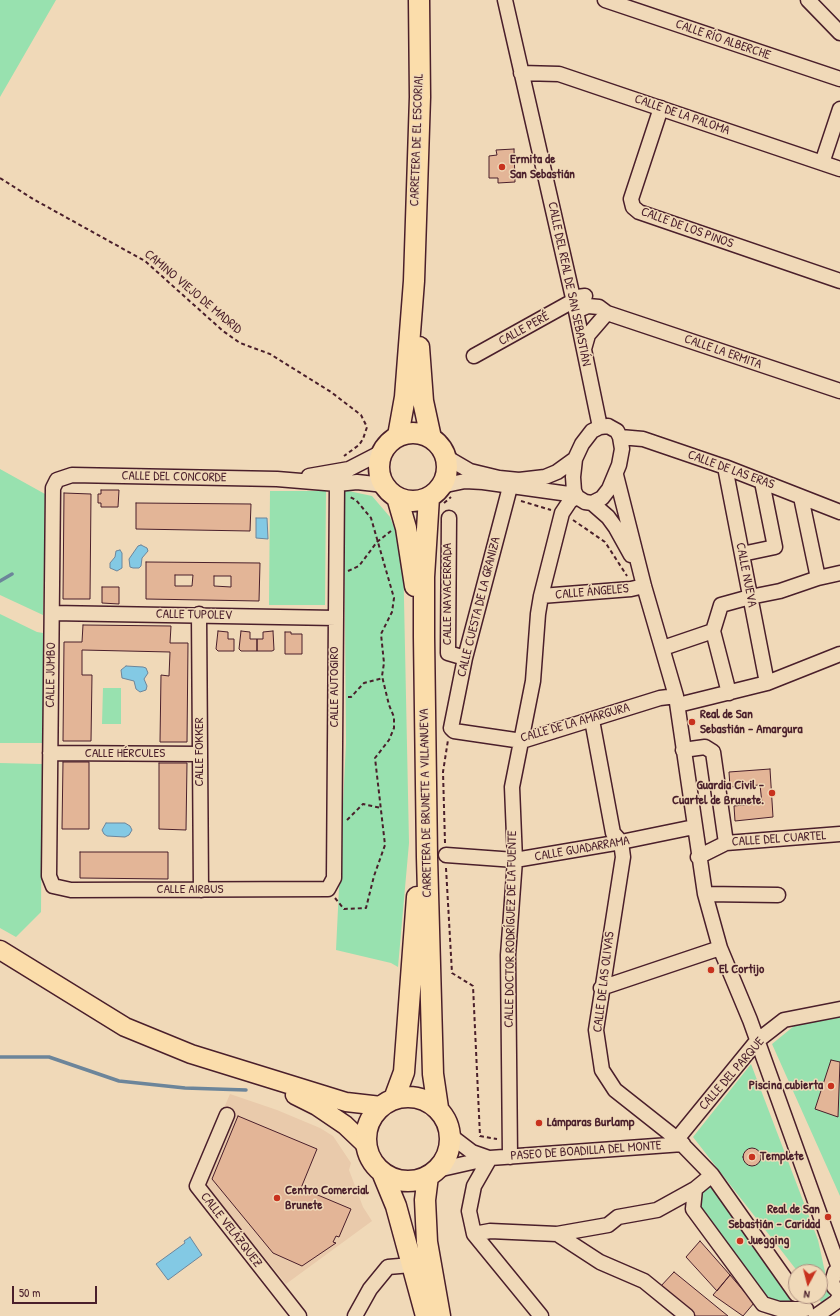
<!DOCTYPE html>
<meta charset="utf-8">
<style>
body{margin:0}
#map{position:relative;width:840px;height:1316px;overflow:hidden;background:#f0d9b8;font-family:"Patrick Hand",sans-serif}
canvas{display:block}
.north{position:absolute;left:788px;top:1264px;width:40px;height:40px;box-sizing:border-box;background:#f0d9b8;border:1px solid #ae8f80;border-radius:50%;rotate:187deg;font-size:11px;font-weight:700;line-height:16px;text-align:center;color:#4a1f2b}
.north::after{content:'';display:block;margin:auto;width:14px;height:18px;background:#c8321e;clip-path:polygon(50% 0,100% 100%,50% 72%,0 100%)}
.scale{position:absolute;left:12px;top:1286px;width:85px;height:18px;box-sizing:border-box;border:2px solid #4a1f2b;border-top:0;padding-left:5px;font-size:12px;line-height:14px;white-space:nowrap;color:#4a1f2b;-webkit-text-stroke:3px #f0d9b8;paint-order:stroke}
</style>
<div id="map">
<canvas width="840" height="1316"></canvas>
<div class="north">N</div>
<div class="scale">50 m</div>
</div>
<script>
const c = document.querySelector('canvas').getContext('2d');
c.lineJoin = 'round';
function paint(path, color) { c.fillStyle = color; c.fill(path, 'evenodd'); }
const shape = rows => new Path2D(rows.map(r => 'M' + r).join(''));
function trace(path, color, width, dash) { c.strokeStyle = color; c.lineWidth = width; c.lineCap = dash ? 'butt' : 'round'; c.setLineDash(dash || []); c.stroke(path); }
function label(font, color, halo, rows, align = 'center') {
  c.font = font + ' "Patrick Hand",sans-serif'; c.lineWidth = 3; c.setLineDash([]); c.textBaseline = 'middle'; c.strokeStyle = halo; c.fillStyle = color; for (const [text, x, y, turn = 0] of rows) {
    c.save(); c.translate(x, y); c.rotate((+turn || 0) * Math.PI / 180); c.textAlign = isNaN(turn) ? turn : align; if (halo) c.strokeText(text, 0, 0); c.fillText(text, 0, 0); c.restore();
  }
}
paint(shape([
 [230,1094,277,1110,320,1128,333,1136,351,1163,349,1170,363,1207,372,1221,286,1284,196,1173]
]), '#e9caab');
paint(shape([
 [0,0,56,0,0,97],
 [0,469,45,494,43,615,0,595],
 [344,490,372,496,390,517,403,551,409,843,398,967,391,963,336,950,346,743],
 [270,491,326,491,325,605,269,605],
 [0,614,37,632,43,633,43,743,0,743],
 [103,688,121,688,121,724,102,724],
 [0,763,42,764,41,912,16,937,0,928],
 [840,1017,840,1196,772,1044,794,1026],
 [751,1064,818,1240,825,1272,825,1287,831,1294,822,1303,816,1296,820,1296,820,1272,798,1272,693,1137],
 [712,1175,797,1296,806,1309,763,1304,693,1209,695,1189]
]), '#98e1af');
const water = shape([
 [256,518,267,518,268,539,256,538,256,518],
 [141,545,147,548,148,551,142,558,141,566,139,568,133,568,130,567,129,559,138,546,141,545],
 [120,550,122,553,122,568,117,571,110,568,110,563,115,557,116,551,120,550],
 [126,666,143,667,146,668,148,673,144,679,147,686,146,690,140,692,136,689,134,681,122,678,121,670,126,666],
 [106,823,125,823,130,826,132,830,129,835,125,837,107,836,104,834,102,830,106,823],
 [190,1237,202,1255,168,1280,156,1264,185,1243,184,1241,190,1237]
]);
paint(water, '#83c9e4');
trace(water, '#6c859a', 1);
trace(shape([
 [0,581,12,574],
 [0,1057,49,1057,119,1081,185,1088,246,1090]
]), '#6c859a', 3.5);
const building = shape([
 [514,149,515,182,498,183,498,178,489,178,489,156,497,155,496,150,514,149],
 [101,490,119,490,118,507,101,507,101,503,98,503,98,494,101,494,101,490],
 [64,493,91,494,90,599,63,599,64,493],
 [136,503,251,504,250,531,136,529,136,503],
 [146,562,260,563,259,601,146,599,146,562],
 [175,575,193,575,192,586,175,586,175,575],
 [214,576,231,576,231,587,214,586,214,576],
 [102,587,119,587,119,604,102,603,102,587],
 [83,625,171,626,170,643,188,643,187,742,160,742,161,675,169,676,170,652,82,650,82,675,92,675,91,741,63,741,64,642,82,642,83,625],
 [218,631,228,632,228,639,234,639,234,651,218,651,216,649,218,631],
 [241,631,250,632,250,639,257,639,257,651,241,651,239,649,241,631],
 [273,631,274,650,272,651,257,651,257,639,263,639,263,632,273,631],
 [285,632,291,632,291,634,302,634,302,654,285,654,285,632],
 [63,762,89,762,89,829,62,829,63,762],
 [159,763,187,763,186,830,159,829,159,763],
 [770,769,773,817,735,821,734,806,762,803,760,785,730,787,729,772,770,769],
 [80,852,168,852,168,879,80,878,80,852],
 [831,1060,840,1062,838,1117,815,1109,831,1060],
 [238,1116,317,1149,301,1188,351,1209,339,1237,336,1236,333,1242,336,1243,302,1266,273,1253,212,1179,238,1116],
 '743 1157a9 9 0 1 1 18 0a9 9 0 1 1-18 0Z',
 [700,1241,730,1275,717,1291,686,1257,700,1241],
 [674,1272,728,1316,695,1316,660,1287,674,1272],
 [730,1275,754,1303,743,1316,713,1295,730,1275]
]);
paint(building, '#e3b597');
trace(building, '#4a1f2b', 1);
const minor = shape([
 [505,0,576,311,600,427],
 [605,0,840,79],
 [808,0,840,33],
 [521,73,559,74,840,169],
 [661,108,631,199,633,207,639,212,840,281],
 [822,163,840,109],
 [576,311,588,306,599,307,607,313,840,391],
 [584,349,588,335,607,313],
 [474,356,573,301,577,297,585,296],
 [608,426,617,431,620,437,622,449,619,465,609,489,602,498,592,503,585,502,577,497,574,491,573,477,575,459,582,444,592,431,600,427,608,426],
 [620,437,643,439,725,467,840,512],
 [446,457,470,471,499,478,519,480,545,477,557,472,575,459],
 [725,467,767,683],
 [616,475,644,586,676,696,705,894,720,948,750,1020,839,1268],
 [309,476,349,469,382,452],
 [337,484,334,878,328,889,71,890,53,886,49,876,53,488,57,480,72,475,277,479,337,484,357,482,384,485],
 [441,486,465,481,483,482,576,495],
 [510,487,465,658,451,728,454,731,522,741,660,698,676,696],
 [801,497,818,578],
 [592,503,608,517,616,528,631,555],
 [449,518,448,653,465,658],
 [742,554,775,547,762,482],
 [541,596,631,589,644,586],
 [52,613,336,618],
 [199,614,201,890],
 [663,648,713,631],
 [729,693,713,631,721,605,750,597,780,591,818,578,840,573],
 [678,705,767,683,840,654],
 [592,720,613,833,621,842,623,857,596,1030,602,1070,615,1090,677,1139,712,1175,796,1294],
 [683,750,705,747,713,752,726,843],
 [50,753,200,754],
 [446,855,515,860,621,842,694,827],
 [698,857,726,843,840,834],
 [705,894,778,895],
 [601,988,720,948],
 [227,1115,197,1186,299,1316],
 [451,1136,472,1152,489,1158],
 [677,1139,757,1041,784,1020,840,1009],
 [510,1157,508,955,515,860,512,787,533,681,538,614,541,596,562,513,570,501,577,497],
 [490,1158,474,1186,469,1211,474,1234,541,1316],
 [437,1170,490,1158,683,1144],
 [695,1189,693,1209,763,1304,779,1309,806,1309],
 [474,1234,490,1231,557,1234,600,1262,644,1281,687,1316],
 [557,1234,608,1225,618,1217,657,1210,695,1189,712,1175],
 [840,1268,835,1272,832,1282,834,1287,840,1293],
 [355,1316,370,1289,388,1267,411,1265],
 [816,1316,836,1302,840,1296]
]);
const major = shape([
 [0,950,125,1027,191,1054,346,1102,381,1106],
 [295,1095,317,1106,345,1125,366,1145]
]);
const highway = shape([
 [419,347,423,401,431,438],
 '379 467a34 34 0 1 1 68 0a34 34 0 1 1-68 0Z',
 [398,436,405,397,414,281,420,97,419,0],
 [397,497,406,528,415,586],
 [429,497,424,577,424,637,427,857,433,1074,438,1108],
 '366 1139a42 42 0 1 1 84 0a42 42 0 1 1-84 0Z',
 [394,1099,404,1072,417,897],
 [382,1172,396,1206,426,1316],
 [428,1176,425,1200,427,1242,440,1316]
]);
trace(minor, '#4a1f2b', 17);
trace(major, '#4a1f2b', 21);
trace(highway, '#4a1f2b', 23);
trace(shape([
 [0,178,33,199,145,261,223,331,240,343,270,354,331,392,361,415,367,427,363,439,359,445,344,456],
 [521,501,551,510],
 [444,503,451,497],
 [573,520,605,542,627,576],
 [348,571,359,566,377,542,391,531],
 [348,697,351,697,364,683,383,678],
 [347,820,363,804,381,808],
 [445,843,443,772,448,740],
 [446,868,452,973,473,986,480,1136,497,1139],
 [335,898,344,909,366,908,374,876,385,845,375,758,389,740,394,728,394,717,389,705,382,676,384,663,381,634,392,612,394,598,371,518,356,500,350,497]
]), '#4a1f2b', 2, [4, 3]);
trace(minor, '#f0d9b8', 14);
trace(major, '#fbddab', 18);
trace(highway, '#fbddab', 20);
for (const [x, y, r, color] of [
 [502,167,4,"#c8321e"],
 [692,722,4,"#c8321e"],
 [772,793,4,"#c8321e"],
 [711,970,4,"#c8321e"],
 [831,1086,4,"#c8321e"],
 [539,1123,4,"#c8321e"],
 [752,1157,4,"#c8321e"],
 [277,1198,4,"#c8321e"],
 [828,1217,4,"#c8321e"],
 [740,1241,4,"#c8321e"]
]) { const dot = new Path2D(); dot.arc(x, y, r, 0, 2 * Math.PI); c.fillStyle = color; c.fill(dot); trace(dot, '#f0d9b8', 1.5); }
label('13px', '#4a1f2b', '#f0d9b8', [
 ["CALLE RÍO ALBERCHE",723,40,19],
 ["CALLE DE LA PALOMA",682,115,19],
 ["CARRETERA DE EL ESCORIAL",417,140,-88],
 ["CALLE DE LOS PINOS",687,228,20],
 ["CALLE DEL REAL DE SAN SEBASTIÁN",569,284,78],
 ["CAMINO VIEJO DE MADRID",193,292,40],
 ["CALLE PERÉ",524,329,-29],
 ["CALLE LA ERMITA",723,352,19],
 ["CALLE DE LAS ERAS",731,470,20],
 ["CALLE DEL CONCORDE",174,477,1],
 ["CALLE NUEVA",746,575,79],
 ["CALLE ÁNGELES",592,592,-5],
 ["CALLE NAVACERRADA",448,594,-90],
 ["CALLE CUESTA DE LA GRANIZA",479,607,-76],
 ["CALLE TUPOLEV",194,615,1],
 ["CALLE JUMBO",51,675,-89],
 ["CALLE AUTOGIRO",335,687,-90],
 ["CALLE DE LA AMARGURA",575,723,-16],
 ["CALLE FOKKER",200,752,-90],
 ["CALLE HÉRCULES",125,754],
 ["CARRETERA DE BRUNETE A VILLANUEVA",426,803,-91],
 ["CALLE DEL CUARTEL",779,839,-4],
 ["CALLE GUADARRAMA",582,849,-10],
 ["CALLE AIRBUS",190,890],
 ["CALLE DOCTOR RODRÍGUEZ DE LA FUENTE",511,929,-89],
 ["CALLE DE LAS OLIVAS",604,982,-83],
 ["CALLE DEL PARQUE",732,1074,-49],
 ["PASEO DE BOADILLA DEL MONTE",586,1151,-4],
 ["CALLE VELÁZQUEZ",231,1230,52]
]);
label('bold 13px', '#4a1f2b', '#f0d9b8', [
 ["Ermita de",510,160],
 ["San Sebastián",510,175],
 ["Real de San",700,715],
 ["Sebastián - Amargura",700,730],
 ["Guardia Civil -",764,786,"right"],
 ["Cuartel de Brunete.",764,801,"right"],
 ["El Cortijo",719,970],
 ["Piscina cubierta",823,1086,"right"],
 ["Lámparas Burlamp",547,1123],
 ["Templete",760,1157],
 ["Centro Comercial",285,1191],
 ["Brunete",285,1206],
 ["Real de San",820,1210,"right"],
 ["Sebastián - Caridad",820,1225,"right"],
 ["Juegging",748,1241]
], 'left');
</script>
